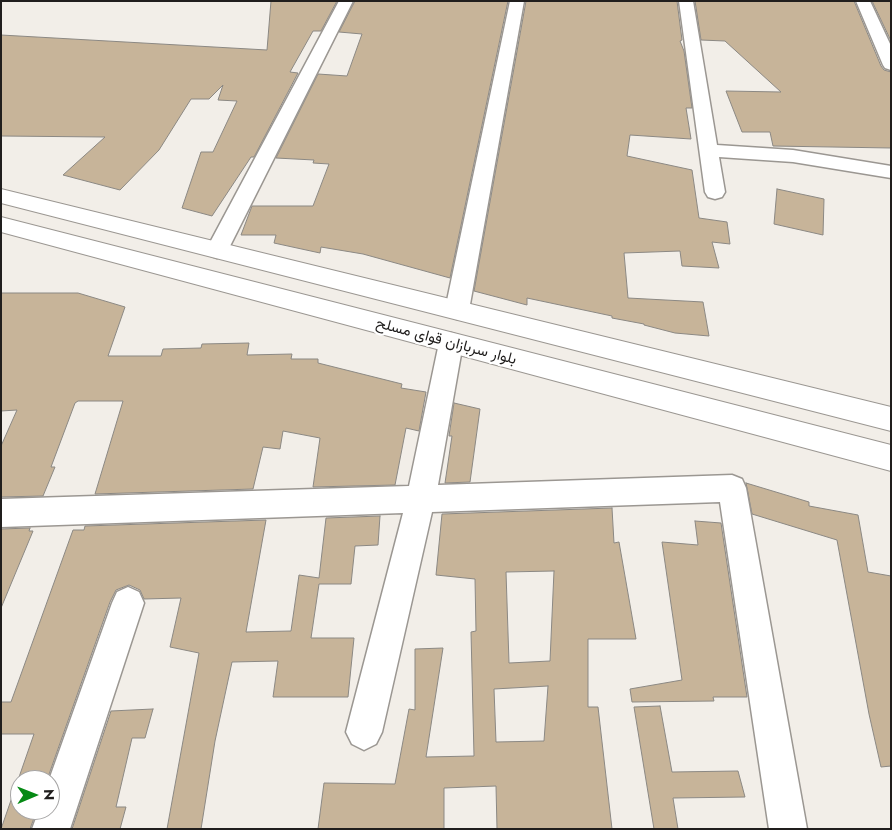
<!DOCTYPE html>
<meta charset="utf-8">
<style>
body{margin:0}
#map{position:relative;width:892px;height:830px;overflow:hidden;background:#f2eee8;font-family:Jost,sans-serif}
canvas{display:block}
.frame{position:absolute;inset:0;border:2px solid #201e1d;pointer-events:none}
.north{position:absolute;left:10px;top:770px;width:50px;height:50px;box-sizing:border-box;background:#fff;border:1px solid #a6a5a5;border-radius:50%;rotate:89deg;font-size:14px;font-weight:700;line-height:20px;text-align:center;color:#201e1d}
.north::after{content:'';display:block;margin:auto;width:18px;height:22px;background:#068a15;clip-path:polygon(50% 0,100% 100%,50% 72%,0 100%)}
</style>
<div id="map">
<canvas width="892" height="830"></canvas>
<div class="frame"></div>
<div class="north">N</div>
</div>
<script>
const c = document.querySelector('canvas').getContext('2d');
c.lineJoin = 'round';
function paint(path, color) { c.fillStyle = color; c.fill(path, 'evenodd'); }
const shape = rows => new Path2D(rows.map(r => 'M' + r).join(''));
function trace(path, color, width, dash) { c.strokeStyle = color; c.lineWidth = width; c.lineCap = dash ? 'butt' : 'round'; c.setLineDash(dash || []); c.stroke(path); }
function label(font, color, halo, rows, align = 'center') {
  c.font = font + ' Jost,Vazirmatn,sans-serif'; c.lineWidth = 4.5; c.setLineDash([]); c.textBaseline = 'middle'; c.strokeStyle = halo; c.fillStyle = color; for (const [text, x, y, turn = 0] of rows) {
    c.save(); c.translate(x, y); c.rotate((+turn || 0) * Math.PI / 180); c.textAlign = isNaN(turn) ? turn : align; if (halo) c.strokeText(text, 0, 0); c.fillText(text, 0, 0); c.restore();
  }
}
const building = shape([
 [271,1,337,1,321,31,313,31,290,72,298,73,254,157,251,157,212,216,182,208,201,152,213,152,237,101,218,100,223,85,209,99,191,99,159,150,120,190,63,175,105,137,1,136,1,35,267,50,271,1],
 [355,1,508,1,450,278,363,254,321,247,320,253,274,243,276,235,241,235,252,206,313,206,329,164,313,163,314,160,276,158,318,74,347,76,362,34,339,32,355,1],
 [526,1,677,1,682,40,680,41,684,51,692,108,686,108,691,139,630,135,627,156,692,170,699,218,727,222,730,244,712,242,719,268,682,266,680,251,624,253,628,298,703,302,709,336,675,333,644,325,644,324,612,318,612,316,527,298,527,305,474,291,526,1],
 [695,1,854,1,881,66,884,70,891,72,891,148,773,146,770,132,742,132,726,91,781,92,725,41,701,40,695,1],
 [872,1,891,1,891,41,872,1],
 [777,189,824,199,823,235,774,224,777,189],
 [1,293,78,293,125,307,108,356,161,356,163,349,201,348,202,344,249,343,247,355,292,354,291,359,318,359,318,363,402,384,401,388,426,392,419,431,406,428,395,485,313,487,320,438,283,431,280,449,263,447,253,489,95,494,123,401,78,401,75,403,51,467,55,467,43,496,1,497,1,446,17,410,1,411,1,293],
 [454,403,480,409,470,482,445,483,452,436,449,436,454,403],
 [746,483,809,502,809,506,858,515,868,572,891,576,891,766,881,767,869,714,837,540,752,514,746,483],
 [612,508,614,543,619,542,636,639,588,639,588,707,598,707,612,829,497,829,496,786,444,788,444,829,318,829,324,783,395,784,409,709,415,710,415,649,443,648,426,757,474,756,471,632,476,631,475,579,436,575,442,514,612,508],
 [554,571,550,661,509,663,506,572,554,571],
 [548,686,544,741,496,742,494,689,548,686],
 [380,516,378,545,355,546,351,584,319,584,311,638,354,638,348,697,273,697,278,661,232,662,215,741,201,829,167,829,199,653,170,647,181,598,144,599,140,590,129,585,116,590,110,602,47,780,20,780,20,810,37,810,30,829,1,829,34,734,1,734,1,702,11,702,73,530,84,530,85,526,266,520,246,632,291,631,299,575,319,578,326,518,380,516],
 [695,521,721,523,747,697,713,697,714,701,632,702,630,689,682,680,662,542,698,545,695,521],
 [30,528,29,531,33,531,1,608,1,529,30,528],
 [660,706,672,772,738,771,745,797,673,798,678,829,654,829,634,707,660,706],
 [153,709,145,738,132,738,116,807,126,807,120,829,72,829,111,711,153,709]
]);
paint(building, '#c7b499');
trace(building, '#8b8883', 1);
const street = shape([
 [339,1,353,1,228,250,225,255,217,258,209,255,206,250,339,1],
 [510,1,524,1,469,310,465,316,457,319,449,316,445,310,510,1],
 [679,1,693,1,717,145,793,150,891,166,891,178,793,162,719,157,725,192,722,197,715,199,708,197,705,192,679,1],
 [856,1,870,1,891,46,891,70,885,68,883,65,856,1],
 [451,333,460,336,463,343,438,485,732,475,742,479,746,488,807,829,769,829,720,502,432,512,382,732,376,744,364,750,352,744,346,732,403,513,1,527,1,499,409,486,439,343,442,336,451,333],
 [128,587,139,592,144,603,70,829,32,829,39,810,50,810,49,780,112,603,117,592,128,587]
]);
const secondary = shape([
 [1,189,891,407,891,431,1,203,1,189],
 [1,217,891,445,891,471,1,232,1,217]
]);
trace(street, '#9b9792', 3);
trace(secondary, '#9b9792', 2);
paint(street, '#fff');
paint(secondary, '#fff');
label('15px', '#201e1d', '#fff', [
 ["بلوار سربازان قوای مسلح",446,342,15]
]);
</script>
